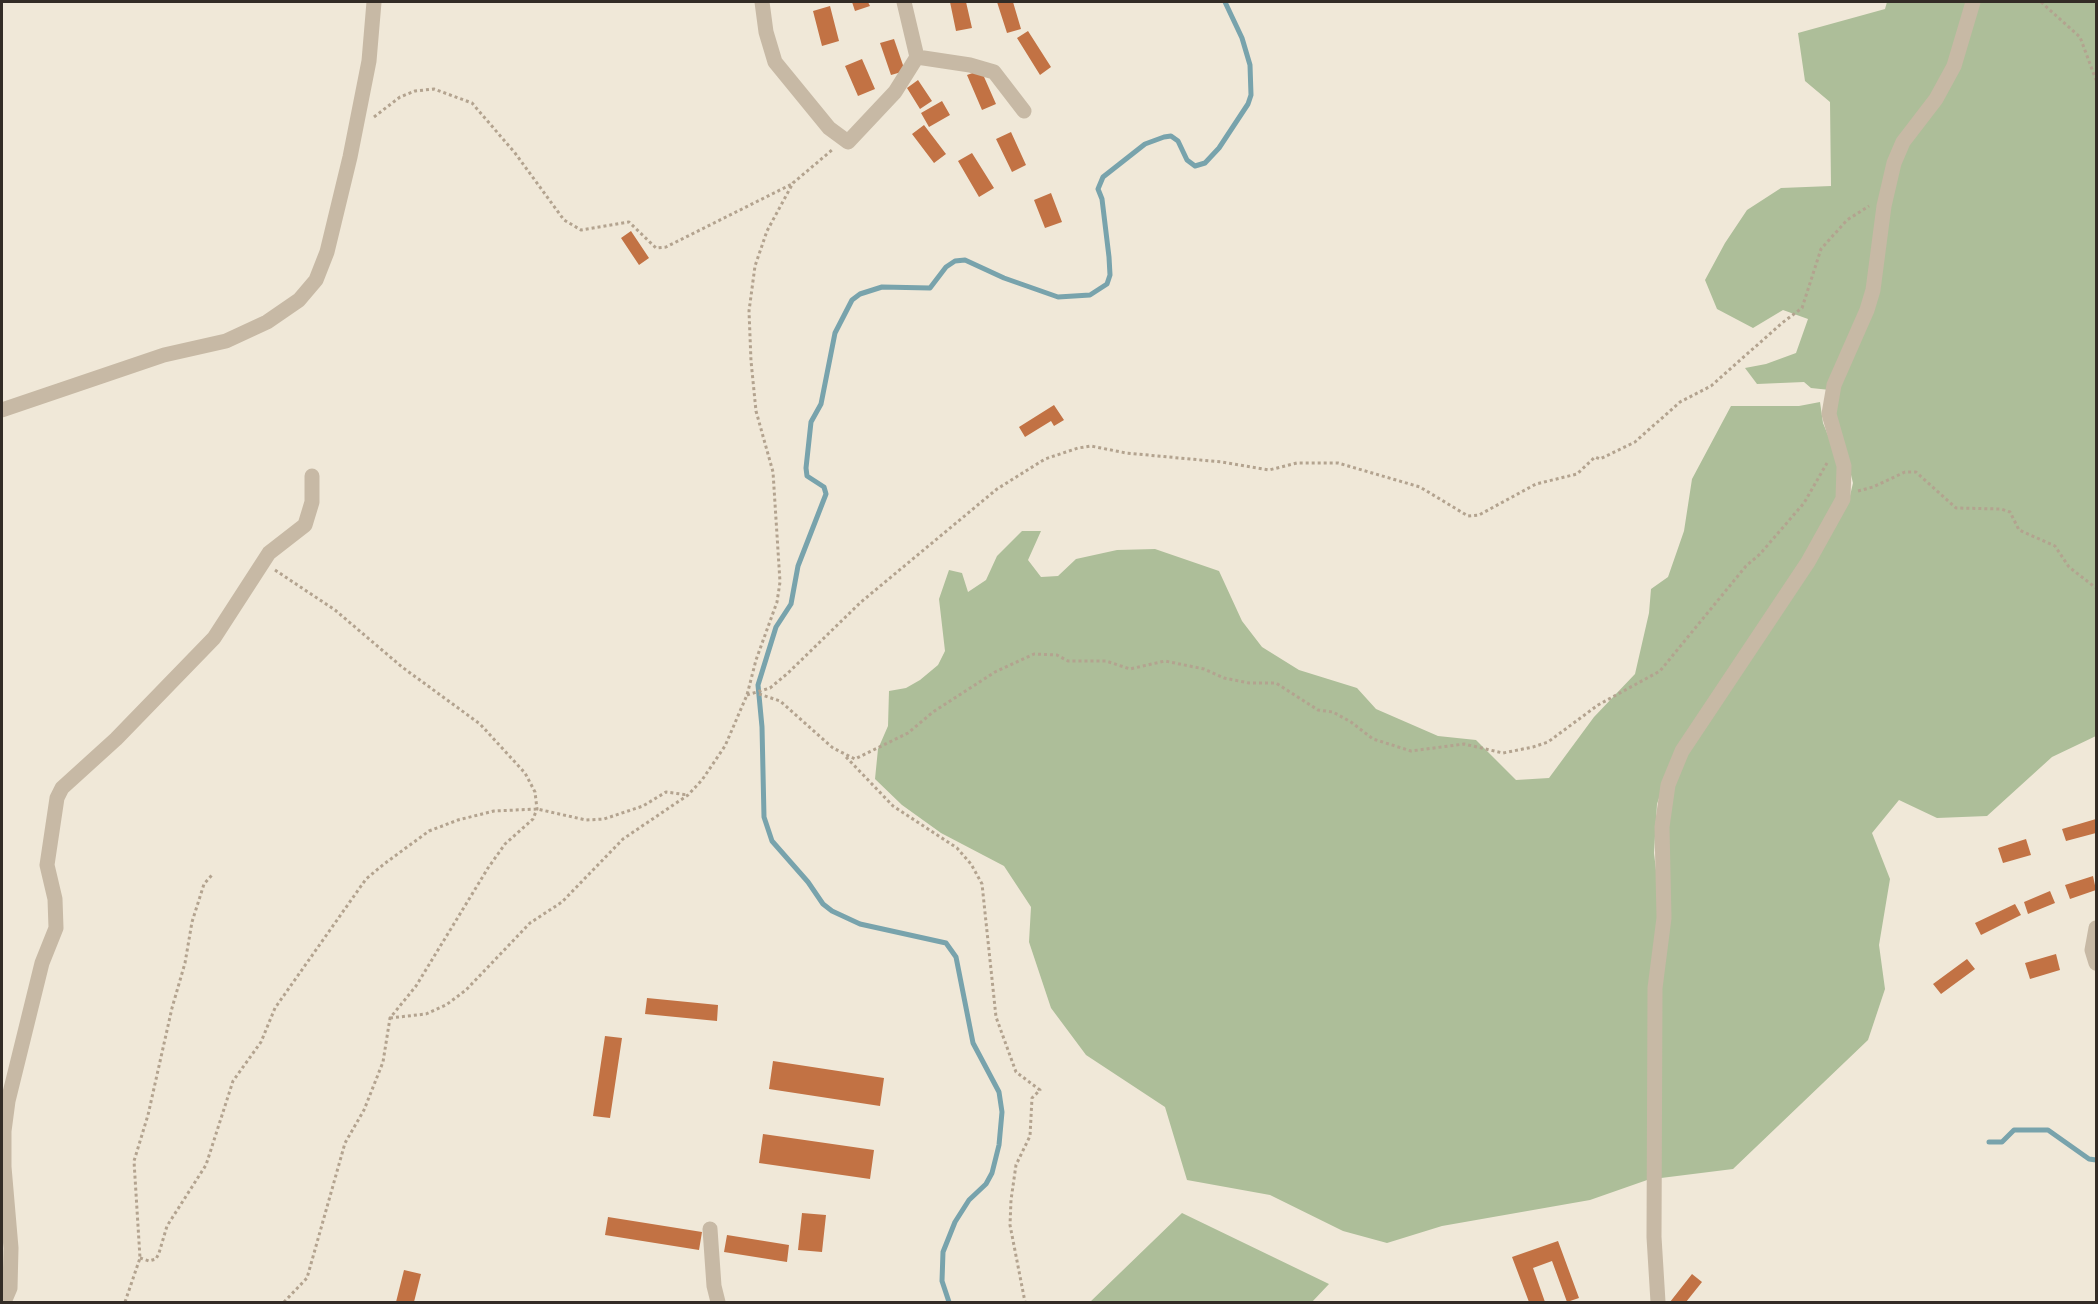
<!DOCTYPE html>
<style>
body{margin:0}
#map{position:relative;width:2098px;height:1304px;overflow:hidden;background:#f0e8d8;font-family:"Noto Sans",sans-serif}
canvas{display:block}
.frame{position:absolute;inset:0;border:3px solid #332c26;pointer-events:none}
</style>
<div id="map">
<canvas width="2098" height="1304"></canvas>
<div class="frame"></div>
</div>
<script>
const c = document.querySelector('canvas').getContext('2d');
c.lineJoin = 'round';
function paint(path, color) { c.fillStyle = color; c.fill(path, 'evenodd'); }
const shape = rows => new Path2D(rows.map(r => 'M' + r).join(''));
function trace(path, color, width, dash) { c.strokeStyle = color; c.lineWidth = width; c.lineCap = dash ? 'butt' : 'round'; c.setLineDash(dash || []); c.stroke(path); }
paint(shape([
 [1887,2,2096,2,2096,736,2052,757,1987,816,1937,818,1899,800,1872,833,1890,879,1879,945,1885,989,1868,1040,1733,1169,1661,1178,1660,982,1669,799,1684,757,1849,500,1853,483,1830,390,1811,388,1804,382,1757,384,1745,368,1766,364,1796,353,1808,319,1783,310,1753,328,1717,309,1705,280,1725,243,1747,210,1781,188,1831,186,1830,102,1805,81,1798,33,1885,9],
 [1820,402,1823,423,1841,467,1839,497,1801,561,1672,761,1657,804,1654,853,1661,912,1650,1179,1590,1200,1442,1226,1387,1243,1343,1231,1270,1195,1187,1180,1165,1107,1086,1055,1051,1008,1029,942,1031,907,1004,866,941,833,902,805,875,779,878,749,888,726,889,691,906,688,920,680,938,665,945,651,939,599,949,570,962,573,968,592,986,580,997,556,1022,531,1041,531,1028,560,1041,577,1058,576,1076,559,1117,550,1155,549,1219,571,1242,621,1262,647,1299,670,1357,688,1376,709,1438,736,1476,740,1516,780,1549,778,1594,717,1635,674,1649,613,1651,589,1668,577,1684,531,1692,479,1731,406,1799,406],
 [1182,1213,1329,1284,1312,1302,1090,1302]
]), '#adbe99');
trace(shape([
 [1989,1142,2002,1142,2014,1130,2048,1130,2089,1159,2096,1160],
 [949,1302,942,1281,943,1252,955,1222,969,1200,986,1184,992,1173,999,1145,1002,1112,999,1092,973,1043,956,957,946,943,860,924,832,911,823,904,808,882,772,841,764,817,762,727,758,685,776,627,791,604,798,566,826,494,824,487,807,476,806,468,811,422,821,404,835,333,852,300,860,294,882,287,930,288,946,267,955,261,965,260,1004,278,1058,297,1090,295,1107,284,1110,275,1109,257,1102,199,1098,189,1103,177,1145,144,1164,137,1171,136,1178,141,1187,160,1195,166,1205,163,1219,148,1248,104,1251,95,1250,65,1242,38,1225,2]
]), '#78a3ac', 5);
paint(shape([
 [852,2,868,2,870,6,855,11],
 [950,2,966,2,972,28,956,31],
 [997,2,1013,2,1021,29,1007,33],
 [830,6,839,41,822,46,813,11],
 [1028,31,1051,67,1040,75,1017,38],
 [894,39,905,71,891,75,880,43],
 [862,59,875,89,858,96,845,66],
 [981,70,996,104,982,110,967,75],
 [918,80,932,101,920,109,907,88],
 [942,101,950,115,929,127,921,113],
 [924,125,946,154,934,163,912,134],
 [1011,132,1026,165,1012,172,996,139],
 [972,153,994,188,979,197,958,161],
 [1051,193,1062,222,1045,228,1034,200],
 [631,231,649,258,639,265,621,238],
 [1054,405,1064,420,1054,426,1051,421,1025,437,1019,427],
 [2096,819,2096,833,2066,841,2062,829],
 [2026,839,2031,855,2003,863,1998,848],
 [2093,876,2096,890,2070,899,2065,885],
 [2050,891,2055,903,2028,914,2024,902],
 [2015,904,2021,915,1981,935,1975,923],
 [2056,954,2060,970,2030,979,2025,963],
 [1967,959,1975,969,1941,994,1933,984],
 [647,998,718,1005,717,1021,645,1014],
 [605,1036,622,1038,610,1118,593,1116],
 [773,1061,884,1078,880,1106,769,1089],
 [763,1134,874,1150,870,1179,759,1163],
 [802,1213,826,1215,822,1252,798,1250],
 [608,1217,702,1232,699,1250,605,1235],
 [727,1235,789,1245,787,1262,724,1252],
 [1558,1241,1579,1298,1567,1302,1552,1261,1533,1268,1545,1302,1529,1302,1512,1257],
 [404,1270,421,1274,414,1302,396,1302],
 [1692,1274,1702,1282,1686,1302,1670,1302]
]), '#c27244');
trace(shape([
 [2041,2,2080,37,2096,80],
 [374,117,400,97,415,91,434,89,472,103,515,153,564,220,581,230,629,222,656,248,666,247,792,184],
 [1858,491,1873,487,1905,472,1916,472,1956,508,2001,509,2010,512,2019,530,2055,546,2069,567,2096,588],
 [275,570,335,610,402,667,480,724,525,773,535,792,537,809,533,819,505,844,488,868,416,986,390,1018,383,1062,364,1110,345,1143,307,1278,284,1302],
 [759,694,780,701,833,748,855,759,908,733,933,712,995,672,1034,654,1057,655,1068,661,1106,661,1130,669,1165,661,1204,669,1224,678,1249,683,1276,683,1318,710,1333,712,1351,722,1373,739,1411,751,1464,744,1503,753,1533,747,1548,742,1598,705,1660,671,1746,566,1760,554,1804,503,1827,463],
 [747,695,770,688,788,673,861,602,997,489,1045,459,1078,448,1091,446,1126,453,1222,462,1269,470,1297,463,1338,463,1420,487,1468,516,1479,515,1536,484,1577,474,1595,457,1600,459,1635,442,1680,402,1711,386,1782,323,1802,308,1821,249,1847,220,1869,206],
 [846,757,893,806,957,848,971,864,982,884,996,1017,1016,1072,1040,1090,1032,1098,1030,1136,1016,1165,1011,1200,1010,1225,1025,1302],
 [390,1018,426,1014,446,1005,466,990,530,923,562,902,623,839,688,795,702,780,725,746,747,695,756,660,777,602,780,582,773,472,756,411,751,361,749,311,755,266,767,231,793,183,832,150],
 [140,1258,149,1261,156,1259,159,1253,167,1226,206,1165,233,1081,261,1042,275,1008,366,879,384,864,429,831,458,820,494,811,537,809,586,820,604,819,643,806,666,792,688,795],
 [125,1302,140,1258,134,1161,148,1115,172,1008,185,963,192,922,204,884,212,875]
]), '#b3a38f', 3, [3, 3]);
trace(shape([
 [762,2,766,32,775,62,829,128,848,142,895,92,917,57],
 [904,2,917,57,970,65,994,72,1024,111],
 [2,410,164,355,226,341,267,322,299,300,316,280,327,252,350,157,369,61,374,2],
 [2096,928,2092,950,2096,963],
 [710,1229,714,1286,718,1302],
 [4,1302,10,1288,11,1248,4,1167,4,1131,8,1101,42,963,56,928,55,899,47,865,57,798,62,788,116,739,214,638,269,553,305,525,312,502,312,476],
 [1658,1302,1654,1237,1655,988,1664,918,1662,827,1668,785,1682,751,1808,562,1843,499,1844,466,1829,414,1834,385,1867,310,1873,290,1884,206,1894,163,1903,142,1936,99,1954,66,1973,2]
]), '#c7b9a5', 15);
</script>
